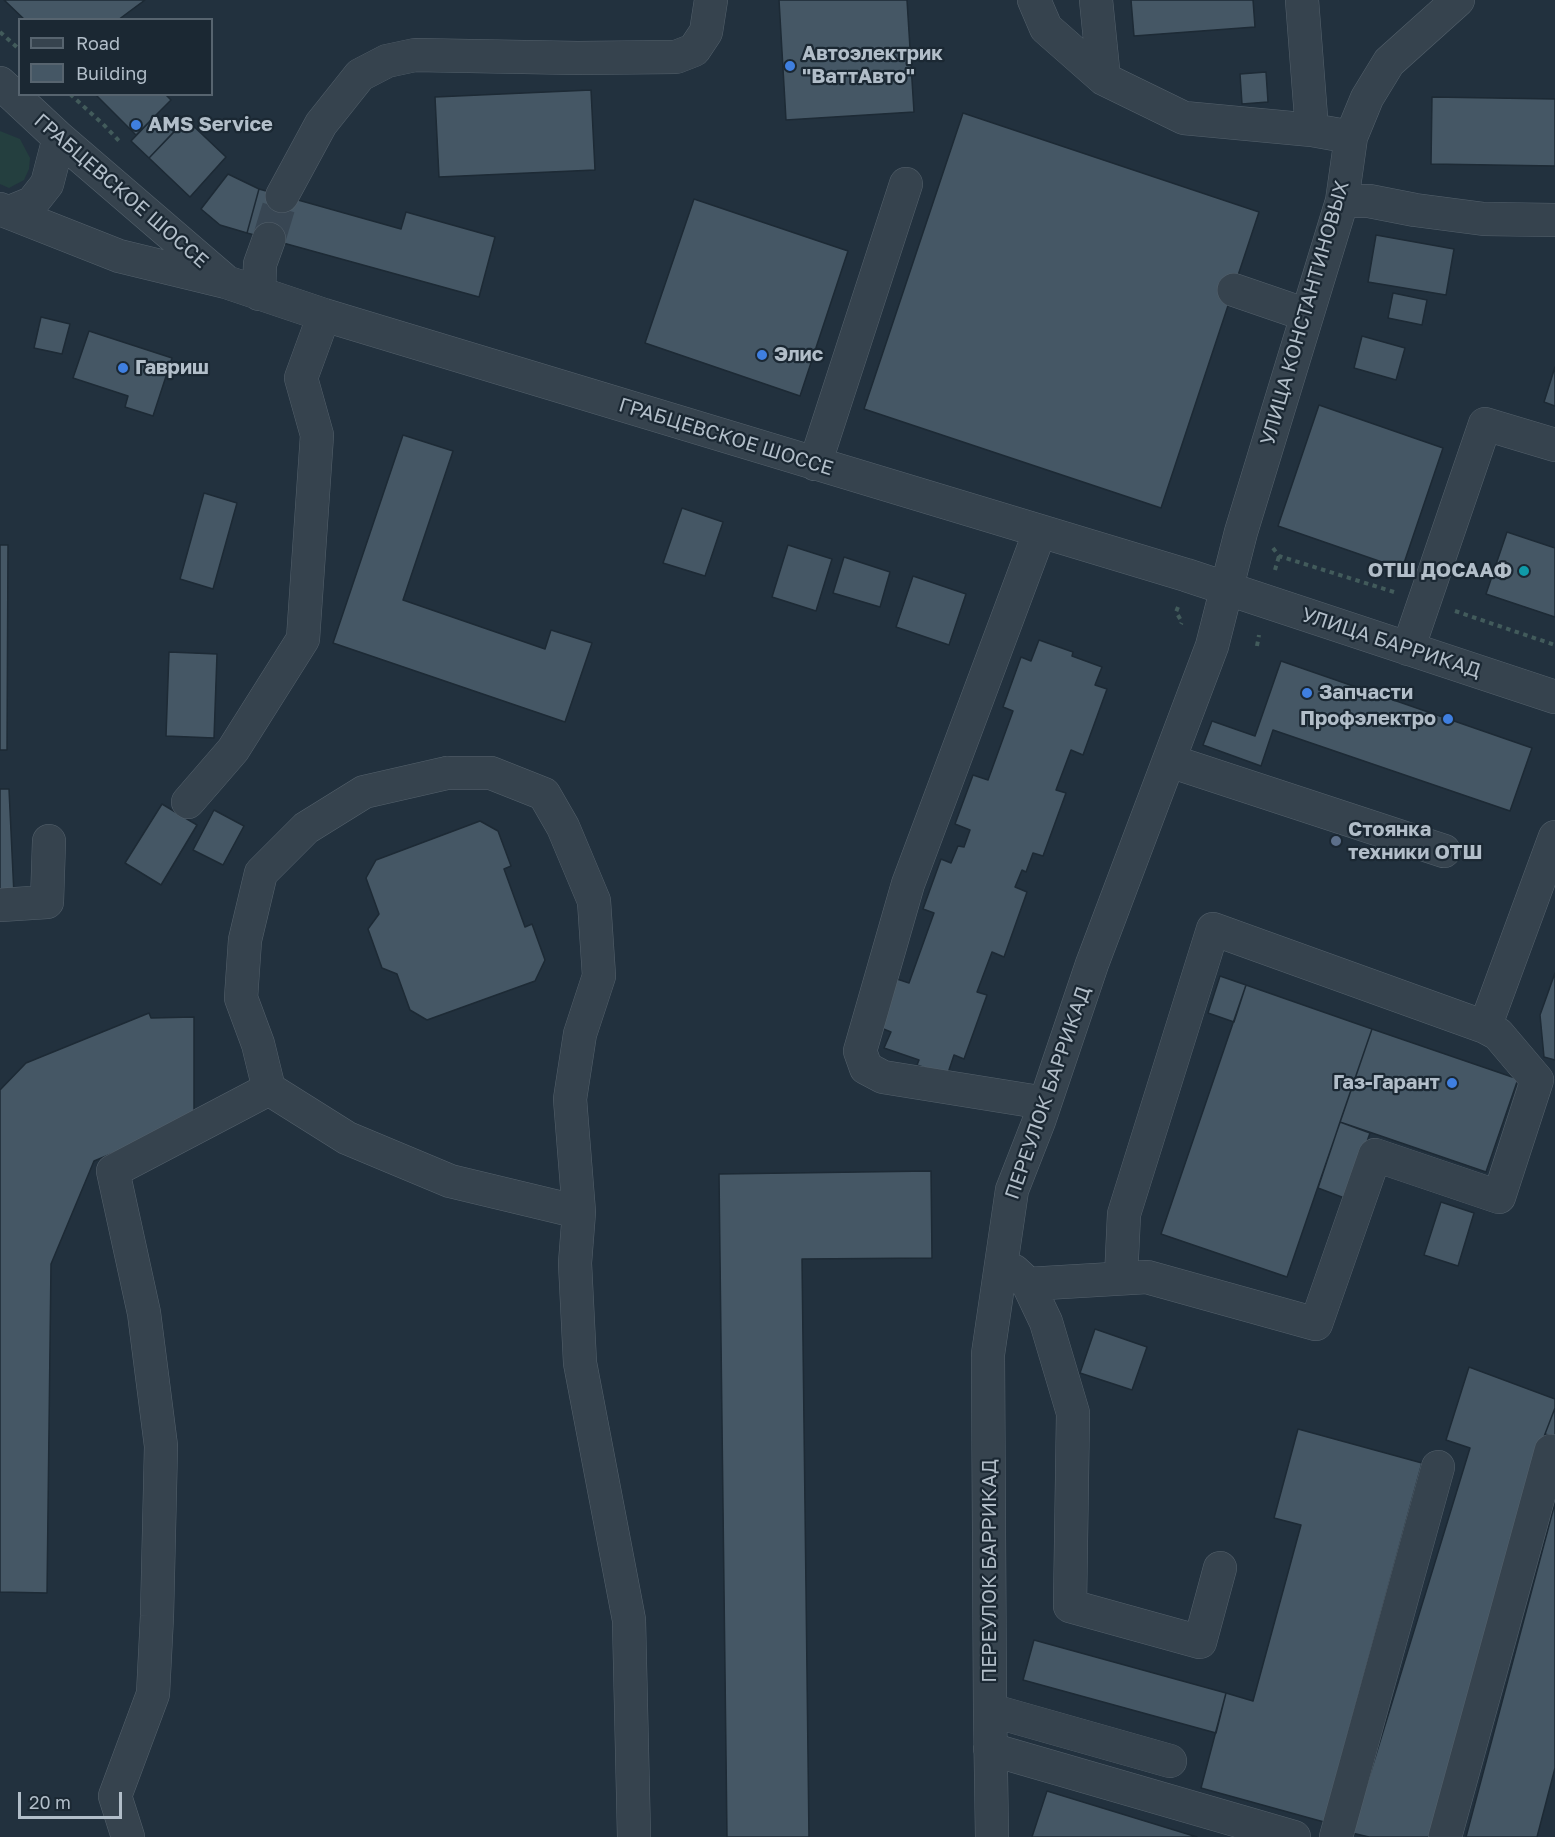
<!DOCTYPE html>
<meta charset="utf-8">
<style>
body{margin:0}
#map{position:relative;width:1555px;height:1837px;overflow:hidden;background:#22313e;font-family:"Golos Text",sans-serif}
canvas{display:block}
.legend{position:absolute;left:18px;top:18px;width:195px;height:78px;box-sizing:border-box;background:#1b2833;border:2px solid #57646f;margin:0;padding:8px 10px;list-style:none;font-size:18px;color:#b2bec9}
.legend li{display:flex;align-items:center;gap:12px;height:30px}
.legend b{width:30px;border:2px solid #57646f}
.scale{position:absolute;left:18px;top:1792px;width:104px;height:27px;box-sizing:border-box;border:3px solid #b2bec9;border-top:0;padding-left:8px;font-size:18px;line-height:21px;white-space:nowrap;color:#b2bec9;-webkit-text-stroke:4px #1b2833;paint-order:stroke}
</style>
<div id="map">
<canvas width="1555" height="1837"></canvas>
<ul class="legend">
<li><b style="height:8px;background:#36434e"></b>Road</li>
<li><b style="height:16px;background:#455765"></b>Building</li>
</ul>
<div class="scale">20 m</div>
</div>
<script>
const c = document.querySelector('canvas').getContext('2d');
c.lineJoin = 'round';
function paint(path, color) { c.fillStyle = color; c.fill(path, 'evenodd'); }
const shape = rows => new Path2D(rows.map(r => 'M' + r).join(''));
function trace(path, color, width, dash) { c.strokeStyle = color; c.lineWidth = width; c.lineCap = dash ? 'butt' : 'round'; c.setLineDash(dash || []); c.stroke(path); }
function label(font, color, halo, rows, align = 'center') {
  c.font = font + ' "Golos Text",sans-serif'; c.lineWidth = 4.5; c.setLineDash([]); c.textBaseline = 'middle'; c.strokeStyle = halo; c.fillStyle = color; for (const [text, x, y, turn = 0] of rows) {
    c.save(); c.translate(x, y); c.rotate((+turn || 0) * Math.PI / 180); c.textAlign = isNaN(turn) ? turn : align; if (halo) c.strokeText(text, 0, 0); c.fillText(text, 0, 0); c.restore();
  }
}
paint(shape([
 [0,131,20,139,30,158,29,169,24,180,9,188,0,184]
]), '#243f3f');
const building = shape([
 [4,0,145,0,118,20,25,20,4,0],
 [779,0,907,0,914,112,786,120,779,0],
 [1131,0,1253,0,1255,27,1134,36,1131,0],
 [1266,72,1268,102,1242,104,1240,74,1266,72],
 [591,90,595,170,439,177,435,97,591,90],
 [95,94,165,94,171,100,136,135,95,94],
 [1432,97,1555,99,1555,166,1431,164,1432,97],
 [963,113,1259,212,1161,508,864,409,963,113],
 [156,115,174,132,149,158,131,141,156,115],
 [186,119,226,157,190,197,149,158,186,119],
 [228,174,259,189,247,233,220,225,201,209,228,174],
 [259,189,401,229,406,212,495,237,479,297,247,233,259,189],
 [694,199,848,251,800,396,645,343,694,199],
 [1376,235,1454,249,1446,295,1368,282,1376,235],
 [1393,293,1427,300,1422,325,1388,318,1393,293],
 [41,317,70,324,62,354,34,348,41,317],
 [89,331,172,358,153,416,125,407,128,396,73,378,89,331],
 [1362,336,1405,348,1396,380,1354,368,1362,336],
 [1555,367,1555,406,1544,402,1555,367],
 [1319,405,1443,448,1402,569,1278,526,1319,405],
 [403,435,453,451,403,600,545,649,551,630,592,643,565,722,333,643,403,435],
 [204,493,237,503,213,589,180,579,204,493],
 [682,508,723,522,705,576,663,563,682,508],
 [1507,532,1555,548,1555,617,1486,594,1507,532],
 [0,545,8,545,7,750,0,750,0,545],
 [788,545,832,559,816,611,772,597,788,545],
 [844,557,890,572,880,607,833,593,844,557],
 [913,576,966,594,949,645,896,627,913,576],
 [1039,640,1073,652,1072,656,1102,667,1095,685,1107,689,1083,755,1071,750,1056,790,1066,793,1043,856,1033,853,1026,872,1022,870,1015,887,1027,892,1004,957,992,952,977,992,987,995,964,1059,954,1055,947,1076,917,1065,919,1060,884,1048,891,1032,876,1026,894,978,909,983,934,913,923,909,941,859,951,863,958,846,964,847,970,830,955,824,973,775,988,780,1013,711,1003,707,1021,657,1031,661,1039,640],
 [169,652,217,654,214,738,166,736,169,652],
 [1281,661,1532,748,1510,811,1273,730,1261,766,1203,745,1212,721,1255,736,1281,661],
 [0,789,9,789,14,895,0,895,0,789],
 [162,804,197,825,161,885,125,863,162,804],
 [214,810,244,826,223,865,193,850,214,810],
 [480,821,498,831,511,866,504,869,525,927,532,924,545,960,535,981,427,1020,410,1010,397,974,382,968,368,929,379,914,366,878,376,860,480,821],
 [1555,973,1555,1060,1544,1057,1540,1015,1555,973],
 [1220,976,1246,985,1234,1022,1208,1013,1220,976],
 [1246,985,1372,1029,1287,1277,1161,1234,1246,985],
 [149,1013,151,1018,194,1017,194,1120,94,1161,51,1264,47,1593,0,1592,0,1090,26,1063,149,1013],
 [1372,1029,1518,1079,1486,1172,1340,1122,1372,1029],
 [1340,1122,1370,1133,1347,1199,1318,1188,1340,1122],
 [931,1171,932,1258,802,1259,809,1837,727,1837,719,1174,931,1171],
 [1441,1202,1474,1213,1458,1266,1424,1255,1441,1202],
 [1095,1329,1147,1347,1132,1390,1080,1373,1095,1329],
 [1469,1367,1555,1399,1555,1408,1545,1434,1435,1837,1369,1837,1352,1833,1470,1448,1446,1440,1469,1367],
 [1555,1408,1555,1437,1545,1434,1555,1408],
 [1298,1429,1422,1463,1324,1822,1201,1788,1226,1693,1253,1701,1301,1525,1274,1518,1298,1429],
 [1555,1503,1555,1768,1537,1837,1466,1837,1555,1503],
 [1034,1640,1226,1693,1216,1733,1023,1680,1034,1640],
 [1047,1791,1197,1837,1032,1837,1047,1791]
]);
paint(building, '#455765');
trace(building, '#1d2a35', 1.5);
trace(shape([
 [269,239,282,196]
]), '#384653', 33, [33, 16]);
const minor = shape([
 [1034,0,1046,28,1104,79,1184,118,1312,130,1351,137],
 [1096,0,1104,79],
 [1302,0,1312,130],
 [0,83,59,138,223,279],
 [282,196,321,124,360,75,387,61,415,55,578,58,676,57,694,50,706,32,711,0],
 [1342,201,1369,201,1415,210,1484,219,1555,220],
 [0,209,119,256,226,282,324,315,1186,575,1555,697],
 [10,212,32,203,47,184,59,138],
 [1234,290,1307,315],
 [259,294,260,264,269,239],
 [815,464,906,184],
 [1040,531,908,884,860,1051,866,1068,883,1077,1045,1103],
 [1408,649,1485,424,1555,445],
 [1170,761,1444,851],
 [447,773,491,773,544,794,563,827,594,901,599,976,580,1034,570,1099,579,1212,450,1181,347,1138,269,1089,258,1044,241,998,245,940,261,873,306,828,364,792,447,773],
 [188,802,233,750,303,639,317,435,301,378,324,315],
 [0,905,47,902,49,841],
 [1485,1027,1555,837],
 [579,1212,575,1263,580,1363,629,1620,634,1837],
 [1014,1271,1028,1284,1046,1322,1073,1413,1070,1606,1200,1642,1220,1568],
 [1028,1284,1147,1277,1316,1324,1375,1155,1499,1197,1537,1080,1498,1034,1485,1027,1213,929,1124,1214,1121,1278],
 [990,1710,1170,1761],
 [990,1749,1294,1837],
 [128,1837,115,1796,153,1694,157,1616,161,1446,144,1313,113,1171,269,1089],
 [992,1837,990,1710,988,1354,1012,1190,1039,1121,1092,964,1212,646,1241,532,1342,201,1351,137,1367,98,1389,62,1458,0],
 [1336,1837,1438,1467],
 [1445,1837,1551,1451,1555,1452]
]);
trace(minor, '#54616c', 34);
trace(shape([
 [0,32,20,50],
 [70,94,105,126,121,143],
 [1273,548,1279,556,1394,592],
 [1275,570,1279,556],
 [1178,607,1176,612,1182,622,1181,624],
 [1455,611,1555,645],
 [1257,646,1259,635]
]), '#425b5b', 4, [4.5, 4.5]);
trace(minor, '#36434e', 33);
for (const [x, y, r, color] of [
 [790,66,6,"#3f7fe0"],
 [136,125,6,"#3f7fe0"],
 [762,355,6,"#3f7fe0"],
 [123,368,6,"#3f7fe0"],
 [1524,571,6,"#0f9aa8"],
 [1307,693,6,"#3f7fe0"],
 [1448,719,6,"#3f7fe0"],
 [1336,841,6,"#5c6f8a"],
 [1452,1083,6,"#3f7fe0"]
]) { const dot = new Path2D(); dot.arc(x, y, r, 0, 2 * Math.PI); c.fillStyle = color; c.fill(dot); trace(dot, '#1b2833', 2); }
label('bold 20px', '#b2bec9', '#1b2833', [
 ["Автоэлектрик",802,54],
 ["\"ВаттАвто\"",802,77],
 ["AMS Service",148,125],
 ["Элис",774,355],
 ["Гавриш",135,368],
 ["ОТШ ДОСААФ",1512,571,"right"],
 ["Запчасти",1319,693],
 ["Профэлектро",1436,719,"right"],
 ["Стоянка",1348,830],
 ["техники ОТШ",1348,853],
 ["Газ-Гарант",1440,1083,"right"]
], 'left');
label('20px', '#b2bec9', '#1b2833', [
 ["ГРАБЦЕВСКОЕ ШОССЕ",121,191,41],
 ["УЛИЦА КОНСТАНТИНОВЫХ",1305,313,-74],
 ["ГРАБЦЕВСКОЕ ШОССЕ",726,437,17],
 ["УЛИЦА БАРРИКАД",1391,643,18],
 ["ПЕРЕУЛОК БАРРИКАД",1048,1093,-71],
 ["ПЕРЕУЛОК БАРРИКАД",990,1571,-90]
]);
</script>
